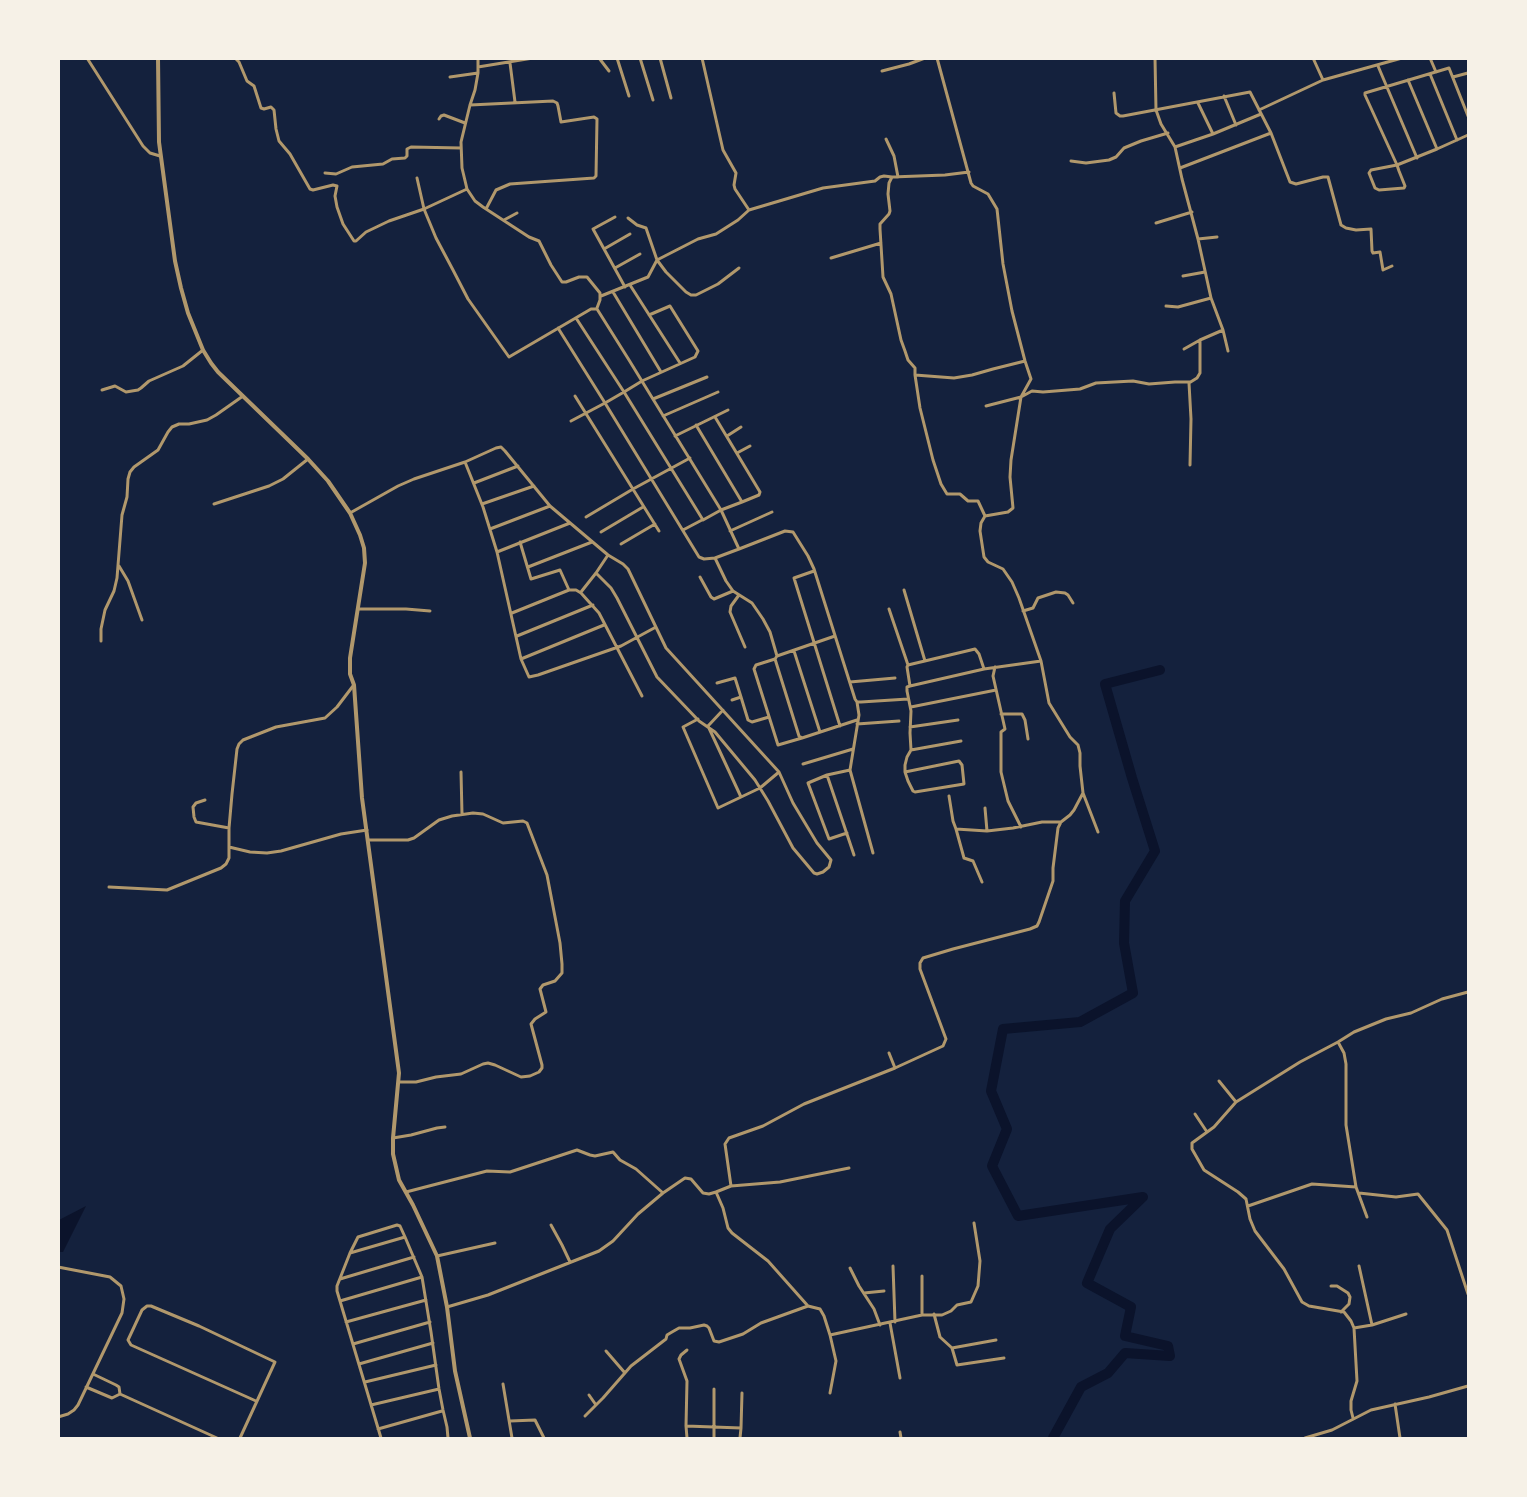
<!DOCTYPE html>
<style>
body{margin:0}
#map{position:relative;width:1527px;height:1497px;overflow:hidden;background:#14213d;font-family:Manrope,sans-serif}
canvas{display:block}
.frame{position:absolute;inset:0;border:60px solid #f6f1e7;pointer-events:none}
</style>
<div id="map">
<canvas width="1527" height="1497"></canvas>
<div class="frame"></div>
</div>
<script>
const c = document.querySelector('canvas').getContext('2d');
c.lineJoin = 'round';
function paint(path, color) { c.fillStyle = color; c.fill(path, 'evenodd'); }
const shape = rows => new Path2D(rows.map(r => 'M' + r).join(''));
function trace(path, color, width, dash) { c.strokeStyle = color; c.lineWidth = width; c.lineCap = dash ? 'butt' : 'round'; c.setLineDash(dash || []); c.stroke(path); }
paint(shape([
 [86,1206,63,1252,59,1252,59,1220]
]), '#0b132b');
trace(shape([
 [1053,1438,1081,1387,1108,1373,1125,1353,1170,1356,1168,1346,1125,1336,1131,1307,1087,1283,1110,1229,1143,1197,1018,1216,992,1166,1007,1129,991,1091,1003,1029,1080,1022,1133,993,1124,943,1125,901,1155,851,1132,778,1105,684,1160,670]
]), '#0b132b', 10);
trace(shape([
 [87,58,143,146,150,153,160,156],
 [235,58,239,62,247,81,254,86,261,108,264,109,271,107,274,110,276,129,279,141,290,154,310,189,313,190,333,185,337,186,335,196,337,207,343,224,354,241,356,241,366,232,389,221,424,209,467,189],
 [478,58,478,73,475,90,470,105,461,142,462,168,467,189,475,201,483,207,529,237,539,241,551,265,562,282,566,282,579,277,587,277,600,293,600,300,597,308],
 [599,58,609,71],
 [617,58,629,96],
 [640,58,653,100],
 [660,58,671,98],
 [702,58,723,150,736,173,734,185,735,189,749,210],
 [937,58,971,183,973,186,988,194,997,209,1003,264,1012,311,1025,361,1031,379,1021,397,1011,460,1010,477,1013,508,1008,512,985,516],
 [1155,58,1156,110,1161,124,1175,147,1182,179,1198,239,1211,298,1223,330,1228,351],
 [1313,58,1323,80],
 [1430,58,1436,72],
 [510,63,515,102],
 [1378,66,1417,158],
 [478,67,533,58],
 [882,71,909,64,925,58],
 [1430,74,1457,140],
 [450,77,478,73],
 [1453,77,1468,73],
 [1408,80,1437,149],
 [1114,93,1116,113,1120,116,1123,116,1250,92,1271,133,1290,182,1296,184,1323,177,1328,177,1341,225,1346,228,1356,230,1371,229,1372,251,1373,253,1380,252,1383,270,1392,266],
 [1224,96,1236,125],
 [1198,103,1213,134],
 [470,105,553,101,557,103,558,106,561,122,594,117,597,119,596,176,594,178,510,184,496,190,486,209],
 [1259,110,1323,80,1402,58],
 [1468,116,1449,68,1365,93,1365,95,1397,165,1399,171,1405,186,1404,188,1379,190,1375,188,1369,173,1371,170,1397,165,1437,149,1468,135],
 [439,119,441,116,444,115,465,123],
 [886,139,894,156,898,177],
 [1175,147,1213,134,1261,114],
 [1071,161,1086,163,1109,160,1116,157,1124,148,1141,141,1168,133],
 [1180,168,1271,133],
 [969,172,945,175,892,177,889,183,888,194,890,211,889,214,880,224,880,229,883,277,891,294,901,340,905,351,908,360,915,368,915,375,920,408,933,460,941,484,947,494,960,494,968,501,978,501,985,516],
 [325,173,336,174,352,167,383,164,392,159,405,158,407,156,407,149,411,147,461,148],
 [417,178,424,209,436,238,453,270,468,299,509,357,591,309,597,309,629,360,721,510,703,520,624,392,605,403,699,557,704,559,715,558,726,581,733,591,752,603,763,619,770,632,777,656,775,659,756,665,754,669,778,745,802,738],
 [615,217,593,229,625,287],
 [628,218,637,225,646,228,657,260,666,272,686,292,691,295,696,295,718,284,739,268],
 [504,220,517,213],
 [1156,223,1192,212],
 [1198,239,1217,237],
 [604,249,630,234],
 [831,258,881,243],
 [615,268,640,254],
 [1183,276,1205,272],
 [630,285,680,363],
 [613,292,661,372],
 [601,296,648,277,657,260,698,239,716,234,738,220,749,210,823,188,875,181,880,177,884,176,892,177],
 [1166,306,1178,307,1211,298],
 [576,318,624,392,642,381,695,357,698,351,670,306,649,315],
 [558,328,605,403,571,421],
 [1184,349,1200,340],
 [915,375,954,378,972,375,993,369,1025,361],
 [102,390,115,386,126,392,138,390,141,388,149,381,183,366,203,350],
 [575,396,659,531],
 [653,399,707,377],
 [986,406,1021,397,1032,391,1043,392,1080,389,1096,383,1133,381,1149,384,1175,382,1190,382],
 [663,416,718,392],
 [715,417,760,492,759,495,742,502,721,510,739,549,785,531,793,532,808,556,814,569,855,699,857,702,861,702,908,699],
 [696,425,742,502],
 [675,436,728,410],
 [727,436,741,427],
 [737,453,750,446],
 [465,462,483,507,497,552,521,659,529,677,538,675,621,646,656,627],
 [1190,465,1191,419,1189,383,1197,378,1200,373,1200,340,1223,330],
 [474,483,518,466],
 [214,504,269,486,283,479,308,459],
 [482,504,534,486],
 [350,513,398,486,414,479,465,462,496,448,501,447,505,451,550,506,608,555,623,564,628,569,666,648,779,772,793,803,817,843,831,860,829,867,823,872,817,874,814,873,793,848,768,801,755,780,715,732,699,721,657,677,617,598,611,588,596,573],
 [586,517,633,489,690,458],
 [490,529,550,506],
 [683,530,702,520],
 [730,531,772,512],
 [601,532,643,507],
 [520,542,531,579,560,570,569,590],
 [621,544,655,524],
 [497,552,570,523],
 [715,558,739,549],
 [119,566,128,581,142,620],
 [528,567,592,542],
 [814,571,794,578,840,726],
 [700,577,711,597,714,599,733,591],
 [904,590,925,661],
 [581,592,596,573,608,555],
 [739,595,731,606,730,612,745,647],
 [358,609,406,609,430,611],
 [889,609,908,665,907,667,910,686,907,687,907,691,911,711,910,733,911,750,907,757,905,765,905,772,908,781,913,791,915,792,964,784,962,765,959,761,905,772],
 [1023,611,1033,608,1038,598,1056,592,1065,593,1068,595,1073,603],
 [512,613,569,590,576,590,581,593,599,613,642,696],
 [517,636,593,605],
 [101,641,101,629,105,610,114,591,117,578,122,515,127,497,128,479,130,472,134,467,158,450,168,432,172,427,179,424,189,424,207,420,216,415,243,396],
 [794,651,820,732],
 [777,656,835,636],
 [521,659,604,625],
 [775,659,799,736,802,738,857,720],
 [908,665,975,649,979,654,984,669],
 [995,667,993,676,1005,729,1001,732,1001,772,1008,801,1021,827],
 [850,682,895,678],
 [717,683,735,678,741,697],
 [910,686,984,669,1041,661],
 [732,700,741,697,748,720,752,722,769,717],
 [857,702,859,715,850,770,873,853],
 [911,707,996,690],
 [723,710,708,726,741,797],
 [1001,714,1022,714,1025,720,1028,739],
 [698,719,683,727,718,808,760,788,779,772],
 [857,724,899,721],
 [910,727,958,720],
 [911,750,961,741],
 [803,764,853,749],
 [461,772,462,814],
 [827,775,854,855],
 [1083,793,1098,832],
 [949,796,953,821,956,829],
 [205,800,196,803,193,807,194,817,196,822,229,828],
 [985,808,987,831],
 [847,833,829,839,808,783,827,775,850,770],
 [368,840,408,840,414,838,439,820,452,816,473,813,483,814,503,823,523,821,527,823,547,875,560,943,562,964,562,973,555,981,543,985,540,989,546,1012,535,1019,531,1024,542,1065,542,1068,539,1072,530,1076,521,1077,495,1065,488,1063,483,1064,461,1074,436,1077,416,1082,399,1082],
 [229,847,250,852,267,853,281,851,341,834,367,830],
 [982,882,973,861,964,858,956,829,987,831,1013,828,1042,822,1061,822],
 [109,887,167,890,221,868,226,864,229,858,229,828,232,794,237,749,239,744,243,740,276,727,325,718,337,707,353,686],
 [1338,1042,1344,1053,1346,1064,1346,1125,1356,1187],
 [889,1053,895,1068],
 [1219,1081,1236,1102,1300,1062,1338,1042,1354,1032,1386,1019,1411,1013,1442,999,1468,992],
 [1236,1102,1214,1127,1192,1143,1192,1149,1204,1170,1238,1192,1246,1199,1250,1219,1255,1231,1284,1269,1302,1302,1309,1306,1344,1312,1351,1321,1354,1328,1357,1381,1351,1401,1351,1410,1353,1418],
 [1195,1114,1207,1132],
 [393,1138,411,1135,437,1128,445,1127],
 [731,1186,780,1182,849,1168],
 [406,1192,487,1171,510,1172,577,1150,590,1155,595,1156,613,1152,620,1160,636,1169,663,1193],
 [716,1192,731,1186,725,1144,729,1138,763,1126,804,1104,895,1068,943,1046,946,1039,920,969,920,963,923,958,953,949,1030,929,1037,926,1039,922,1053,881,1053,868,1058,828,1061,822,1070,815,1074,810,1083,793,1080,766,1080,753,1078,745,1070,737,1049,703,1041,661,1019,598,1012,582,1003,569,988,562,984,557,980,531,981,523,985,516],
 [1359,1193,1396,1197,1418,1194,1447,1230,1468,1294],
 [1248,1206,1312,1184,1356,1187,1367,1217],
 [551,1225,562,1245,570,1262],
 [350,1253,358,1237,397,1225,400,1226,405,1237],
 [437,1256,495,1243],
 [893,1266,895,1322],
 [1359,1266,1372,1325],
 [58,1267,110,1277,121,1286,124,1299,122,1313,78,1405,74,1410,68,1414,58,1417],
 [850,1268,859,1286,874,1309,880,1325],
 [340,1279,414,1257],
 [1331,1286,1337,1286,1348,1293,1350,1297,1349,1304,1341,1312],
 [864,1293,884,1291],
 [340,1301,422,1277],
 [447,1307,488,1295,599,1251,613,1241,638,1214,663,1193,685,1178,691,1179,703,1193,709,1194,716,1192,723,1208,728,1228,732,1233,768,1261,808,1306,820,1309,824,1316,830,1335,922,1315,942,1315,951,1311,957,1305,971,1302,978,1286,980,1261,974,1223],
 [934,1314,940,1337,952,1348,957,1365,1004,1358],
 [922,1315,922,1276],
 [346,1322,426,1300],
 [890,1323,900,1378],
 [1354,1328,1372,1325,1406,1314],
 [830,1335,836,1361,830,1393],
 [353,1344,430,1322],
 [952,1348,996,1340],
 [606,1351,625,1373],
 [359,1364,433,1343],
 [93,1374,116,1385,119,1387,120,1394,217,1438],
 [365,1382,436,1365],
 [503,1384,512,1438],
 [86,1387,112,1398,120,1394],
 [589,1395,596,1405],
 [1395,1404,1400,1438],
 [371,1405,439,1389],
 [585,1416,603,1398,631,1366,666,1339,667,1335,672,1332,679,1328,690,1328,704,1325,707,1326,709,1328,714,1341,719,1342,743,1334,761,1323,808,1306],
 [510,1421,535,1420,544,1438],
 [686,1426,687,1381,679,1359,681,1355,687,1350],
 [741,1428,742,1393],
 [378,1429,442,1411],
 [900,1432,901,1438],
 [240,1438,275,1362,199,1326,151,1306,147,1306,142,1310,128,1340,131,1345,256,1401],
 [381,1438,337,1291,337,1286,350,1253,405,1237,422,1277,431,1332,439,1389,443,1410,447,1427,448,1438],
 [687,1438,686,1426,741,1428,740,1438],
 [714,1438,714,1389],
 [1305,1438,1332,1430,1371,1410,1429,1397,1468,1386]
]), '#b1986c', 3);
trace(shape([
 [158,58,159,142,175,261,181,288,188,313,203,350,211,363,218,372,308,459,328,481,350,513,360,535,364,548,365,563,350,658,350,674,354,685,362,798,399,1073,393,1138,393,1154,399,1180,413,1205,437,1256,447,1307,455,1371,470,1438]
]), '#b1986c', 4);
</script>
